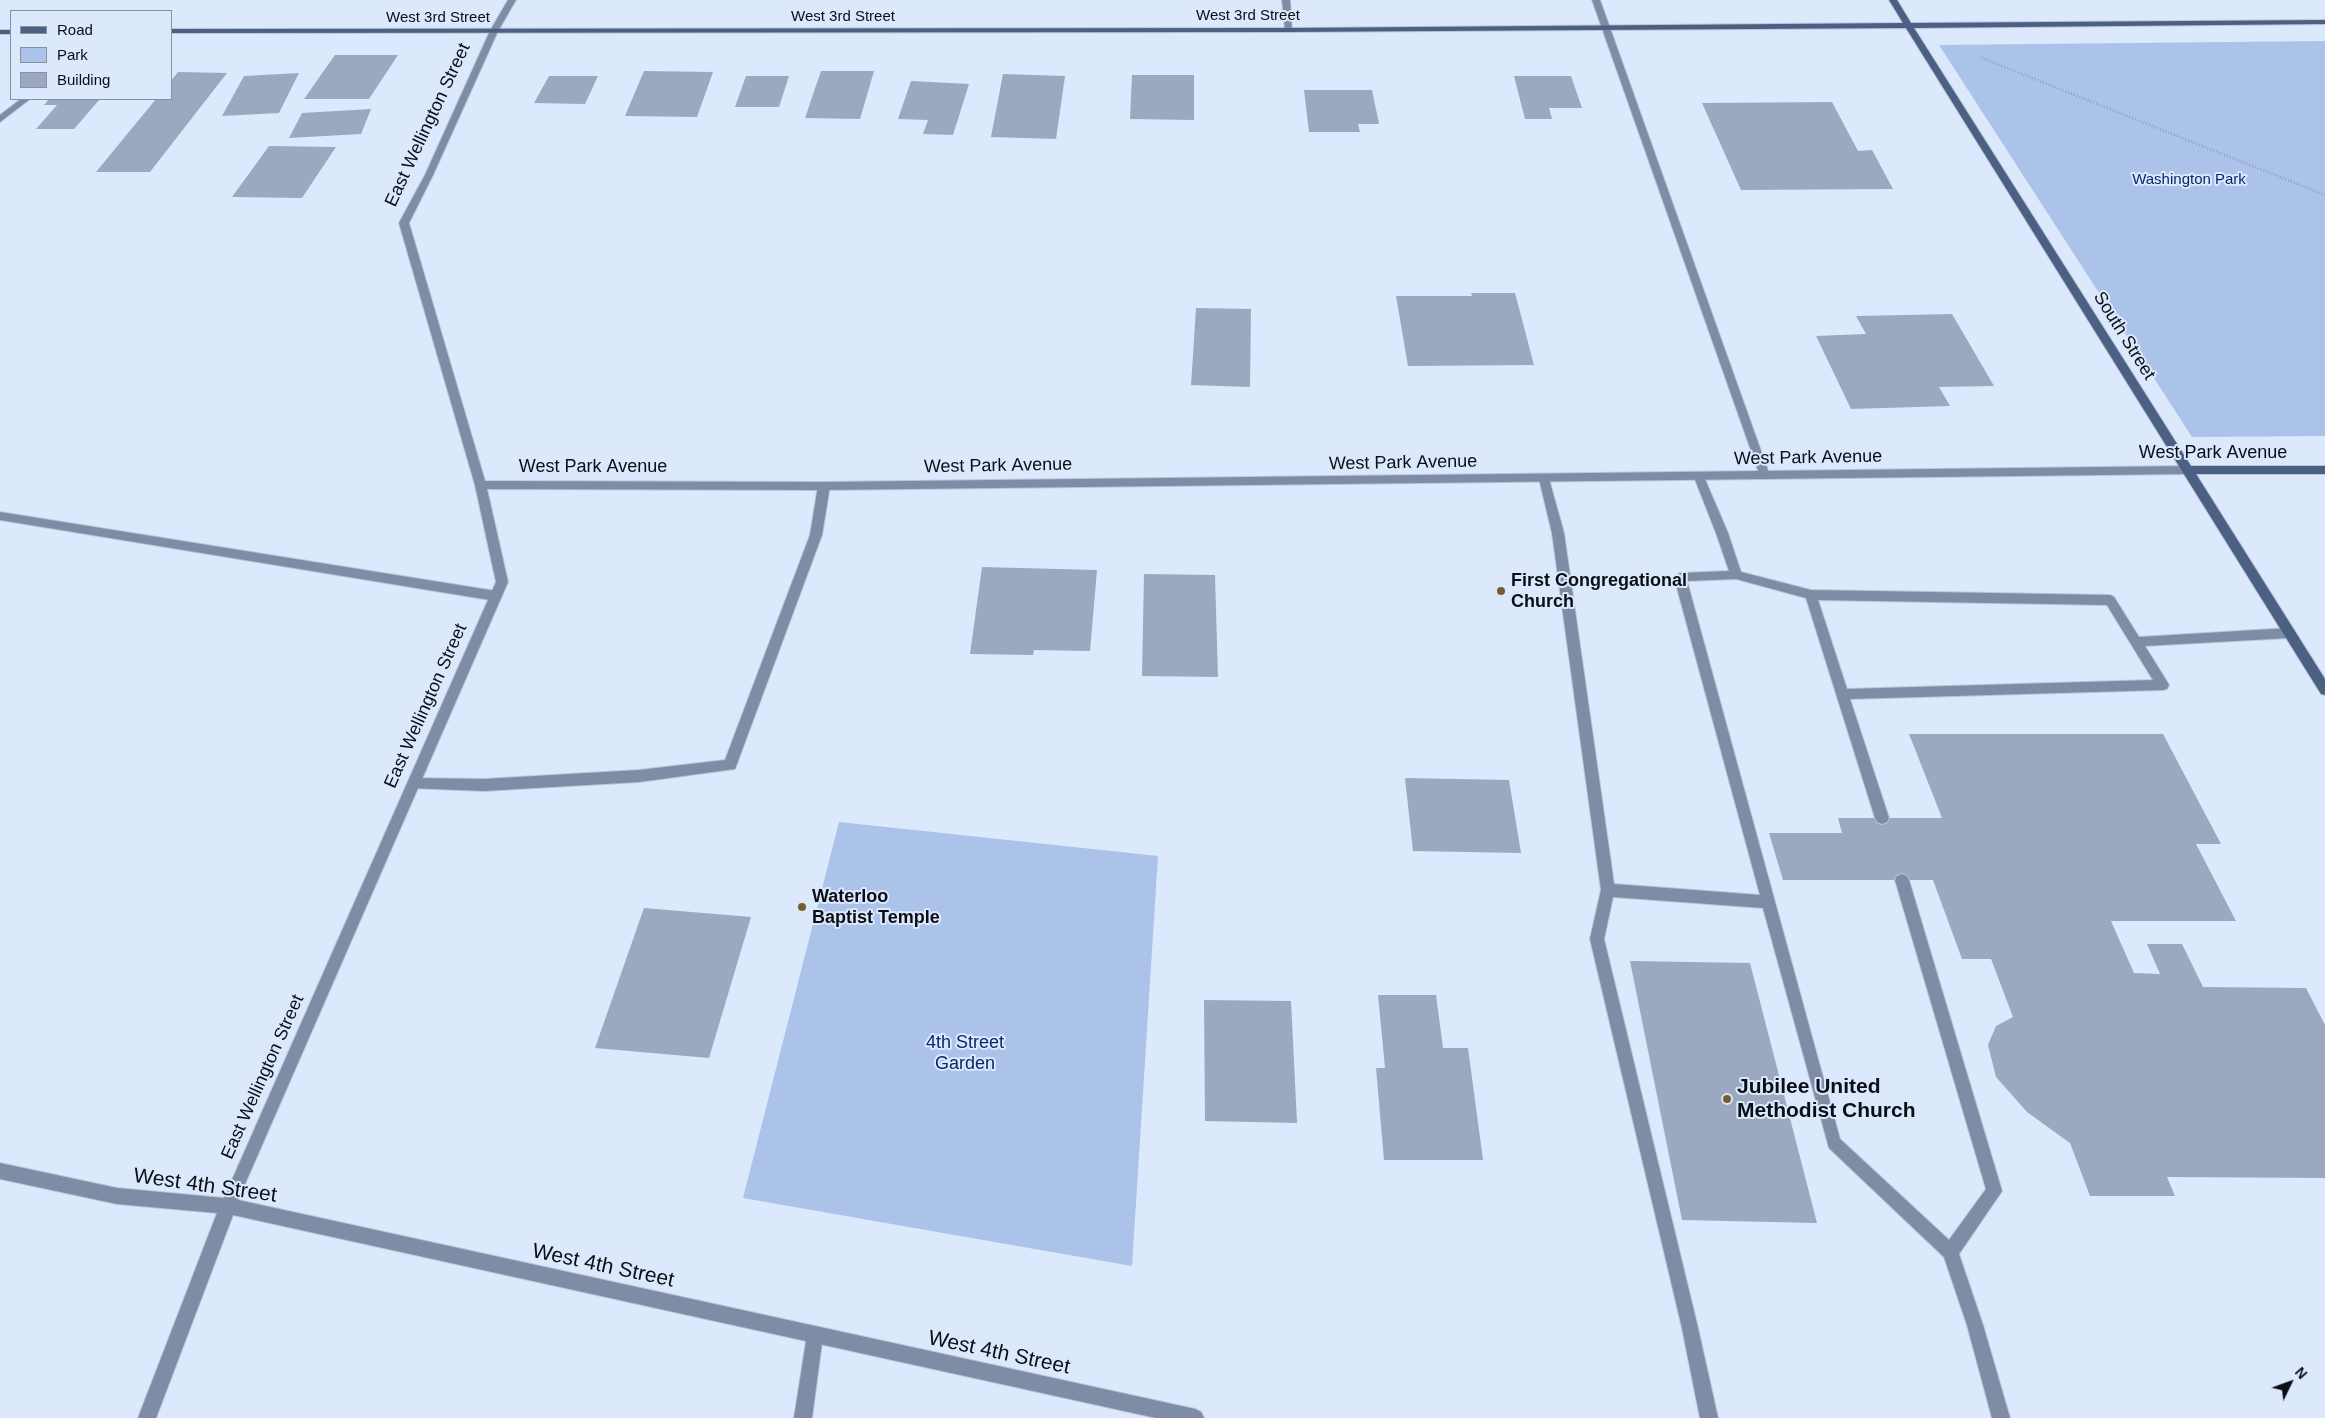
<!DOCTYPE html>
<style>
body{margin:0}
#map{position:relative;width:2325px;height:1418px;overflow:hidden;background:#dce8fc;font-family:Helvetica,sans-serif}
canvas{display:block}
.legend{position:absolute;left:10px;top:10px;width:162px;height:90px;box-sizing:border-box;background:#dce8fc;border:1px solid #8891a0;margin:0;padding:6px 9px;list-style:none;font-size:15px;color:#0a0e17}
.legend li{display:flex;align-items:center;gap:10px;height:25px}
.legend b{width:25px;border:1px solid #8891a0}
.north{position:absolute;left:2265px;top:1358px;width:50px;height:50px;-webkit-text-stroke:4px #dce8fc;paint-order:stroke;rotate:48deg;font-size:14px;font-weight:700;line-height:20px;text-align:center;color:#0a0e17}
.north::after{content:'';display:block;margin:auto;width:18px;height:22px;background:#0a0e17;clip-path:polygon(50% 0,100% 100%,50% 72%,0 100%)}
</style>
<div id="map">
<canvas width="2325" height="1418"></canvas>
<ul class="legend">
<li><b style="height:6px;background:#4c6084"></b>Road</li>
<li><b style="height:14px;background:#abc2e9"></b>Park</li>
<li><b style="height:14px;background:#9ba8c0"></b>Building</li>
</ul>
<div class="north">N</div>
</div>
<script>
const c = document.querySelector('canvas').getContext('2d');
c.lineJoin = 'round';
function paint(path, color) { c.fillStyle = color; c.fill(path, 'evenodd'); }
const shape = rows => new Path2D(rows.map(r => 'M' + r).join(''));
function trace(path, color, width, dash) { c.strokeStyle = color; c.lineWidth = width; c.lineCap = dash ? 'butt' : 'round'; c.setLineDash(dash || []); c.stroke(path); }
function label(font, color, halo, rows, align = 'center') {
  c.font = font + ' Helvetica,sans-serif'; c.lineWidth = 4; c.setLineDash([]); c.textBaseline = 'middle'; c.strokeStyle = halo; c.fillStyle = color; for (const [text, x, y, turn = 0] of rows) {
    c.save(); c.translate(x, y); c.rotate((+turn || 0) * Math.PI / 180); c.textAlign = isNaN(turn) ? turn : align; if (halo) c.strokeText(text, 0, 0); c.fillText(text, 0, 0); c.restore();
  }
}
paint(shape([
 [2325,41,2325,436,2192,437,1939,45],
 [839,822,1158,856,1132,1266,743,1198]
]), '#abc2e9');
paint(shape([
 [335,55,398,55,369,99,304,99],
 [644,71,713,72,697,117,625,116],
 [821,71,874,71,860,119,805,118],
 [178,72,227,73,150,172,96,172,156,99,171,99,171,81],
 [299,73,279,113,222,116,244,76],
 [1003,74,1065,76,1056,139,991,137],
 [1132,75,1194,75,1194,120,1130,119],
 [549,76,598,76,585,104,534,103],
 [746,76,789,76,779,107,735,107],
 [1514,76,1571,76,1582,108,1549,108,1552,119,1525,119],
 [911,81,969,84,953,135,923,134,928,120,898,119],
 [1304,90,1372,90,1379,124,1358,124,1360,132,1309,132],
 [49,99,100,99,74,129,36,129,57,105,44,105],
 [1832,102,1858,151,1872,150,1893,189,1741,190,1702,103],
 [371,109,361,134,289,138,302,113],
 [269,146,336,147,302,198,232,197],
 [1471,293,1515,293,1534,365,1408,366,1396,296,1472,296],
 [1196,308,1251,309,1250,387,1191,385],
 [1952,314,1994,386,1939,387,1950,406,1851,409,1816,336,1866,334,1856,316],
 [982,567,1097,570,1090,651,1034,650,1033,655,970,654],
 [1144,574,1215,575,1218,677,1142,676],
 [1909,734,2163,734,2221,844,2196,844,2236,921,2111,921,2134,973,2160,974,2147,944,2182,944,2203,987,2306,988,2325,1025,2325,1178,2167,1177,2175,1196,2090,1196,2070,1143,2027,1112,1996,1077,1988,1045,1996,1026,2013,1017,1991,959,1962,959,1933,880,1783,880,1769,833,1842,833,1838,818,1942,818],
 [1405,778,1509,780,1521,853,1413,851],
 [644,908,751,917,709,1058,595,1048],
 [1630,961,1750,963,1817,1223,1682,1220],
 [1378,995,1436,995,1443,1048,1468,1048,1483,1160,1384,1160,1376,1068,1385,1068],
 [1204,1000,1291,1001,1297,1123,1205,1121]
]), '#9ba8c0');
const lane = shape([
 [1592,0,1600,0,1770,476,1769,479,1761,479,1760,476,1592,0],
 [21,99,30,99,0,122,0,115,21,99],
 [1699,473,1704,477,1728,533,1741,572,1811,590,2110,595,2114,597,2139,637,2289,628,2295,633,2289,638,2145,646,2169,685,2167,689,2163,690,1850,699,1889,818,1887,822,1882,824,1877,822,1875,818,1806,598,1736,579,1687,581,1840,1139,1949,1240,1986,1189,1895,880,1897,876,1902,874,1907,876,1909,880,2002,1191,1959,1254,1983,1325,2010,1418,1992,1418,1967,1325,1944,1257,1829,1148,1763,908,1613,897,1604,939,1698,1328,1718,1418,1700,1418,1682,1328,1590,939,1601,890,1552,533,1539,479,1544,475,1549,479,1564,533,1614,884,1760,895,1674,577,1680,573,1729,571,1716,533,1694,477,1699,473],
 [1818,600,2107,605,2153,680,1847,689,1818,600],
 [824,482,830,486,822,535,735,769,639,782,484,791,409,788,408,784,409,780,414,778,484,779,639,770,725,760,810,535,818,486,824,482],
 [0,512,496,591,502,596,496,601,0,520,0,512],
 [815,1327,821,1329,823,1335,812,1418,794,1418,807,1335,809,1329,815,1327]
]);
const street = shape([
 [508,0,516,0,498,31,433,175,409,223,485,481,824,482,2188,466,2193,470,2188,474,824,490,487,489,508,582,238,1200,1195,1409,1201,1412,1204,1418,1156,1418,233,1215,156,1418,138,1418,217,1213,117,1204,0,1179,0,1163,117,1188,224,1198,496,582,475,485,399,223,425,175,490,31,508,0],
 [1282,0,1290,0,1292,32,1285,30,1282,0]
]);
const secondary = shape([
 [1889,0,1897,0,1911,23,2325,20,2325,24,1914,28,2191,466,2325,466,2325,474,2196,474,2325,679,2325,695,2321,694,1906,28,1289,32,171,33,171,29,1289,28,1903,23,1889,0],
 [0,30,11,30,11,34,0,34,0,30]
]);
trace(lane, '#bac5d7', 2);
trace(street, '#bac5d7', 2);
trace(secondary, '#bac5d7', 2);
trace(shape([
 [1982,58,2325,195]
]), '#777f8e', 2.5, [0.5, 2.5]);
paint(lane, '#7e8ca5');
paint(street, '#7e8ca5');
paint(secondary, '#4c6084');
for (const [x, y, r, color] of [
 [1501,591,5,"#765d2e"],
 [802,907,5,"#765d2e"],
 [1727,1099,5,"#765d2e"]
]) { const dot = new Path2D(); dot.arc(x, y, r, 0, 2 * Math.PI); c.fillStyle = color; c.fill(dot); trace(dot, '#dce8fc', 2); }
label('15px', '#0a0e17', '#dce8fc', [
 ["West 3rd Street",1248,16],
 ["West 3rd Street",843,17],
 ["West 3rd Street",438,18]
]);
label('15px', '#06296b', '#dce8fc', [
 ["Washington Park",2189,180]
]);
label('18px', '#0a0e17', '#dce8fc', [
 ["East Wellington Street",428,125,-65],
 ["South Street",2124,336,58],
 ["West Park Avenue",2213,453],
 ["West Park Avenue",1808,458,-1],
 ["West Park Avenue",1403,463,-1],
 ["West Park Avenue",998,466,-1],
 ["West Park Avenue",593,467],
 ["East Wellington Street",426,706,-66],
 ["East Wellington Street",263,1077,-66]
]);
label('bold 18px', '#0a0e17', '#dce8fc', [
 ["First Congregational",1511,581],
 ["Church",1511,602],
 ["Waterloo",812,897],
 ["Baptist Temple",812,918]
], 'left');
label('18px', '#06296b', '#dce8fc', [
 ["4th Street",965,1043],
 ["Garden",965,1064]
]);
label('bold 21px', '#0a0e17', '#dce8fc', [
 ["Jubilee United",1737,1087],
 ["Methodist Church",1737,1111]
], 'left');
label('21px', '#0a0e17', '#dce8fc', [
 ["West 4th Street",205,1186,8],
 ["West 4th Street",603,1266,12],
 ["West 4th Street",999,1353,12]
]);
</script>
